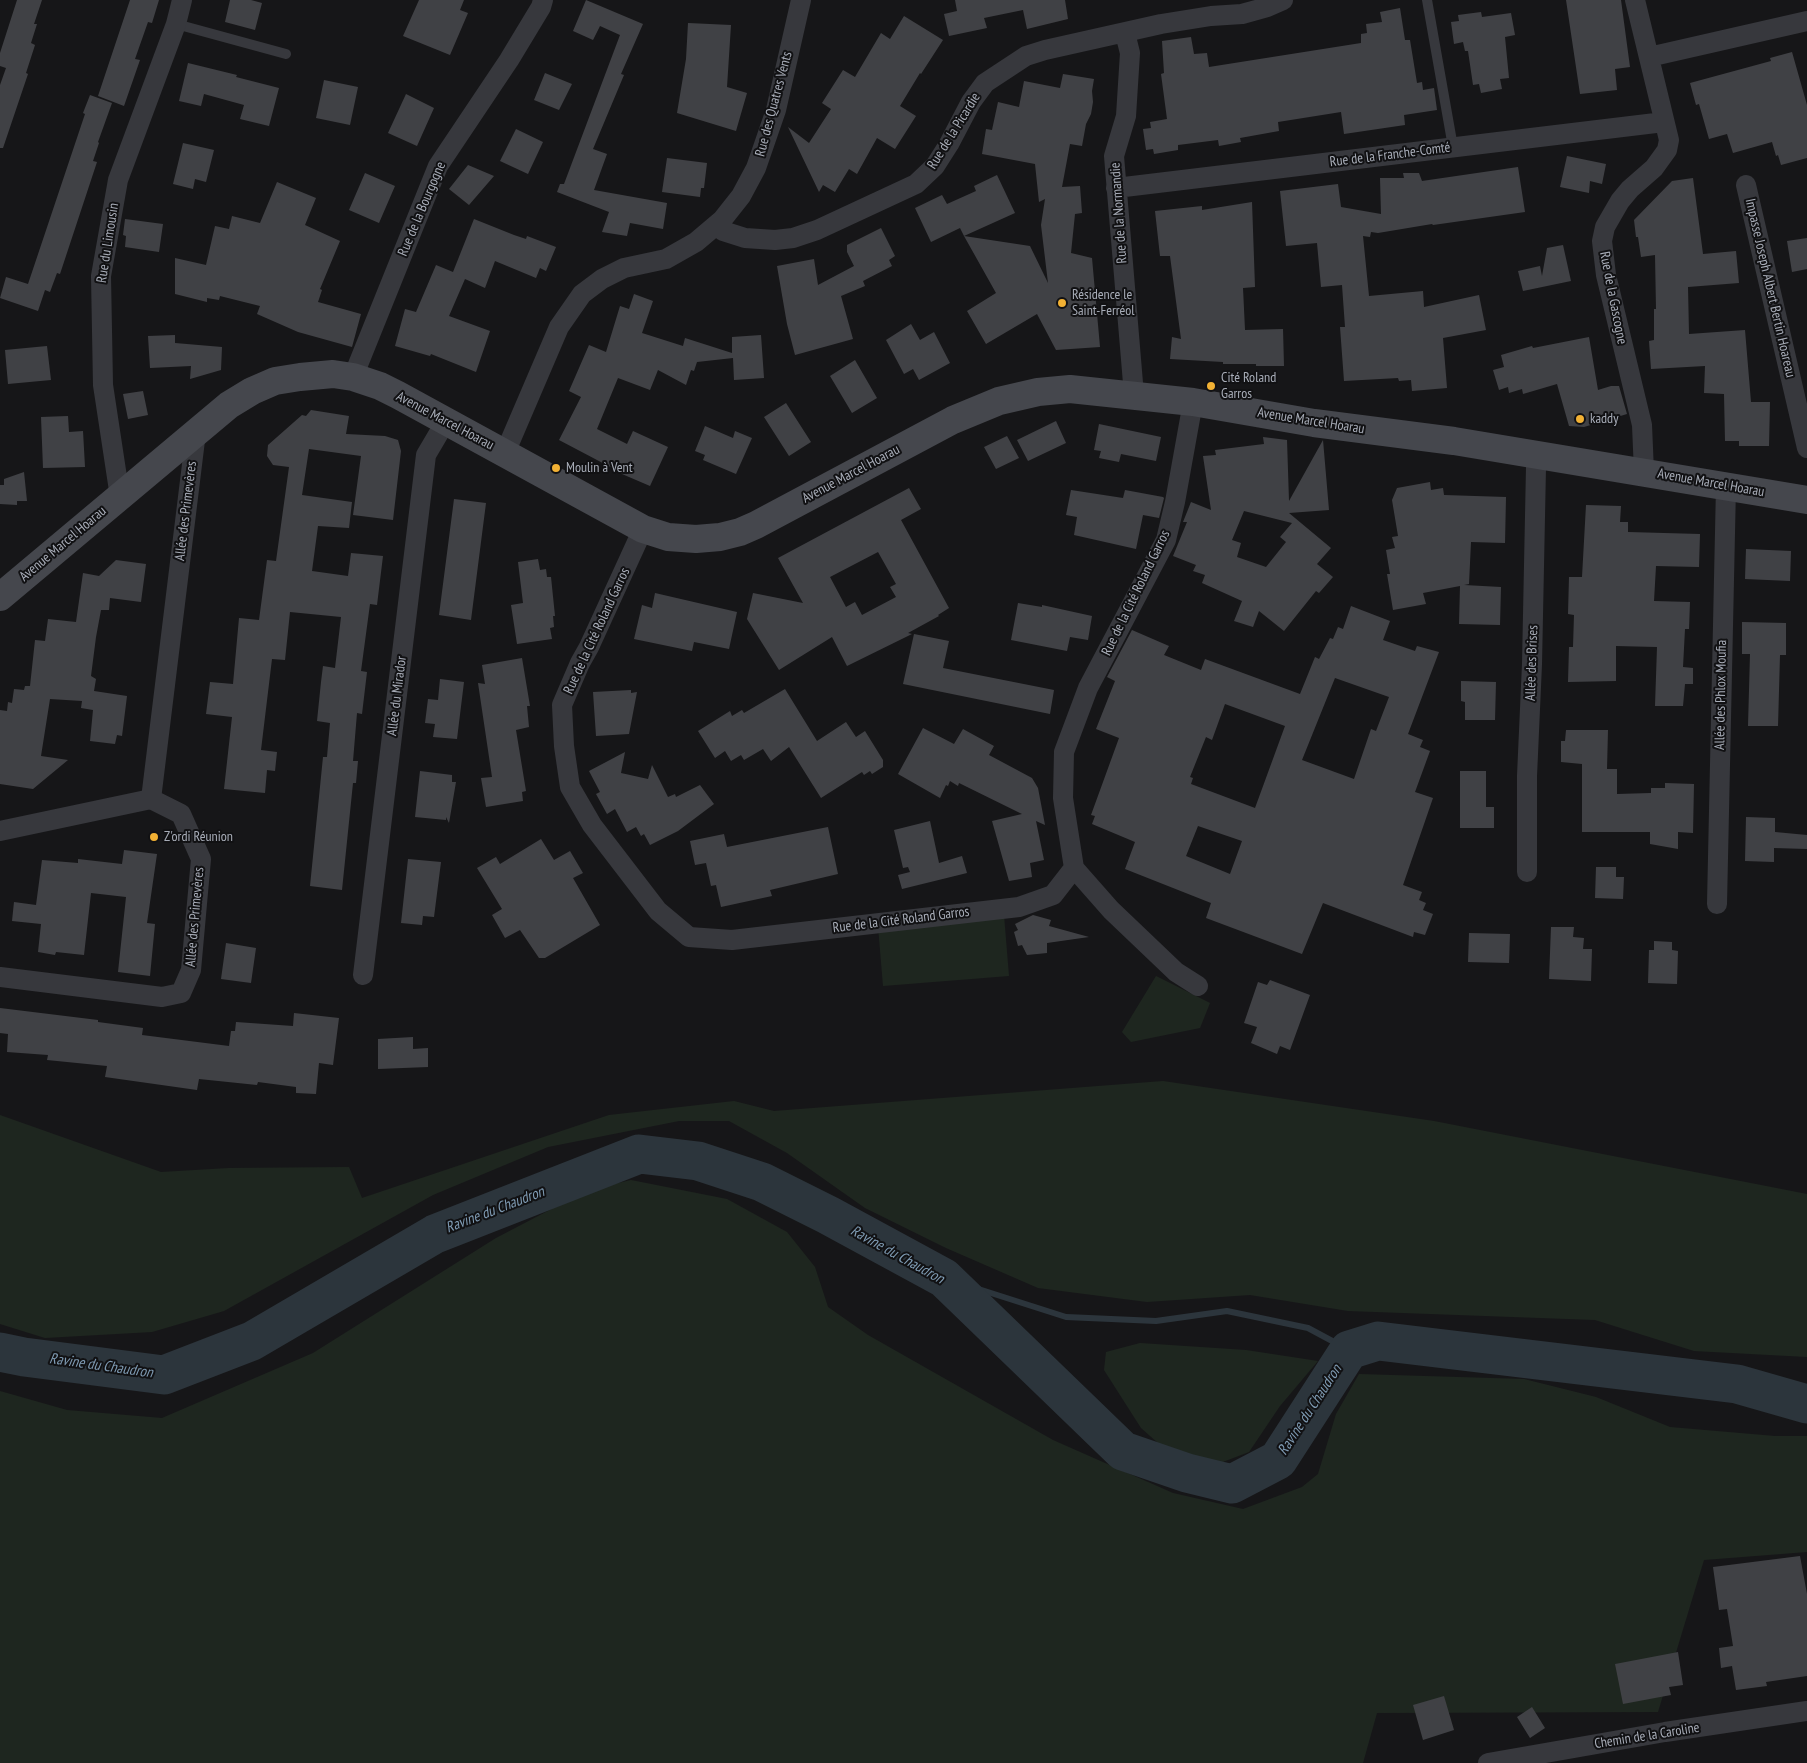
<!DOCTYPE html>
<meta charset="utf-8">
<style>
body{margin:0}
canvas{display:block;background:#161618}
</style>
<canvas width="1807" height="1763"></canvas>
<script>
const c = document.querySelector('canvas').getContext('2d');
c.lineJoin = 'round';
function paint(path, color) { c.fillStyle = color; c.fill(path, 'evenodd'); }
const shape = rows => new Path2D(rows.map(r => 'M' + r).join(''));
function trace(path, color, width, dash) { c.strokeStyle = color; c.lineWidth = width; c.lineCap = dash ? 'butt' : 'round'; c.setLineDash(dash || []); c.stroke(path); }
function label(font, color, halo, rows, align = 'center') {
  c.font = font + ' "PT Sans Narrow",sans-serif'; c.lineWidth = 4; c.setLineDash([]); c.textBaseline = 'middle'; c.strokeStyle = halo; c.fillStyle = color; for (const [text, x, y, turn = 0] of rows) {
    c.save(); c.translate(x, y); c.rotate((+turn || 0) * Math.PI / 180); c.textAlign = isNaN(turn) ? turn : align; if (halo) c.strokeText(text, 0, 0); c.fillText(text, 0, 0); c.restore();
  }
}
paint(shape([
 [1004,915,1009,976,883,986,878,926],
 [1156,976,1210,1003,1200,1028,1131,1042,1122,1032],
 [1163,1081,1434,1121,1807,1194,1807,1357,1694,1351,1595,1320,1348,1311,1250,1295,1147,1302,1038,1288,946,1248,865,1208,787,1153,729,1121,679,1121,548,1147,433,1195,224,1311,152,1332,45,1338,0,1324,0,1115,161,1172,229,1168,349,1167,362,1198,609,1115,734,1101,774,1111],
 [631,1180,727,1199,787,1232,815,1267,828,1307,868,1335,1053,1440,1173,1493,1243,1509,1302,1487,1318,1474,1336,1414,1359,1374,1524,1379,1596,1397,1670,1427,1775,1436,1807,1436,1807,1552,1704,1560,1658,1712,1377,1713,1363,1763,0,1763,0,1391,67,1410,162,1418,313,1353,496,1238,588,1190],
 [1140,1343,1246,1350,1318,1361,1280,1406,1249,1452,1207,1468,1167,1451,1141,1428,1104,1370,1106,1352]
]), '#1e261f');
trace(shape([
 [944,1278,1066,1317,1156,1321,1227,1311,1308,1328,1349,1350]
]), '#2c353c', 6);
trace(shape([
 [0,1352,24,1357,164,1375,252,1341,435,1234,639,1154,698,1161,762,1182,828,1215,944,1278,1123,1451,1187,1473,1232,1484,1278,1460,1349,1350,1378,1341,1737,1384,1807,1404]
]), '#2c353c', 39);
paint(shape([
 [17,0,42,0,34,24,37,24,31,43,35,45,26,73,28,74,3,148,0,148,0,85,6,68,0,66,0,53],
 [130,0,159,0,152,23,148,22,135,59,140,60,124,106,98,96],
 [230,0,251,0,262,3,255,30,225,22],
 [419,0,464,0,460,10,468,13,450,55,403,36],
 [586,0,643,24,621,74,624,75,593,149,607,154,594,190,667,203,663,229,630,223,627,236,602,232,609,212,557,192,560,184,564,184,620,35,600,26,593,40,573,31],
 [955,0,1065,0,1068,19,1027,29,1023,10,984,18,987,28,949,36,944,14,957,11],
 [1566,0,1621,0,1630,67,1615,69,1617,90,1580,94],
 [1400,8,1405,40,1410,40,1417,83,1422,82,1423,90,1434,88,1437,110,1404,115,1405,125,1344,134,1341,112,1278,122,1279,131,1240,138,1241,142,1219,146,1218,140,1178,145,1178,150,1154,154,1153,149,1146,150,1143,129,1151,128,1150,122,1167,119,1161,74,1164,73,1162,41,1191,37,1194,54,1207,53,1209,67,1361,43,1361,34,1367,33,1366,24,1382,22,1380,12],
 [1481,12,1482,17,1511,13,1515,35,1505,37,1509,78,1500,79,1502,89,1481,93,1479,84,1473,85,1468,51,1465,51,1463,42,1454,44,1451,22,1459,21,1458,15],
 [904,16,943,40,921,74,920,73,900,106,916,116,895,149,877,138,857,174,849,169,835,192,823,185,819,192,788,127,809,143,831,109,822,103,843,70,855,77,881,33,890,39],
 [688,23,731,25,727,87,747,93,736,131,677,113,686,59],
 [1792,52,1807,105,1807,158,1781,165,1778,155,1776,156,1772,142,1733,153,1727,134,1709,139,1699,104,1696,105,1690,83,1771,61,1770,58],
 [188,63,237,75,236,77,279,88,269,126,240,119,244,105,204,94,201,106,179,101],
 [545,73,572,84,559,110,534,100],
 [1063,74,1094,79,1092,91,1093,102,1091,114,1086,124,1082,146,1070,144,1062,187,1080,186,1082,213,1075,214,1071,253,1092,258,1100,347,1056,350,1037,314,986,344,967,311,996,293,964,236,1030,246,1048,283,1041,225,1045,199,1039,202,1035,164,982,154,986,129,992,130,998,102,1019,107,1024,81,1060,88],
 [324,80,358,87,350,125,316,118],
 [406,94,434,108,417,146,388,133],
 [90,95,112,103,98,142,99,143,93,161,97,162,60,274,57,273,50,292,45,290,38,311,0,298,6,277,28,284,85,114,83,113],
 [516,129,543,142,528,174,500,161],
 [183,143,214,150,206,182,195,179,193,189,173,184],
 [1567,156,1606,164,1602,184,1590,181,1589,193,1560,187],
 [667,158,707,163,704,188,701,188,700,197,662,192],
 [468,165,494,176,469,205,449,189],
 [1518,167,1525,212,1433,225,1432,224,1378,233,1371,232,1370,237,1363,236,1369,296,1423,291,1424,307,1479,295,1486,330,1443,338,1447,388,1412,391,1411,380,1399,381,1398,378,1344,381,1340,327,1345,327,1342,285,1321,287,1317,243,1286,246,1280,191,1338,184,1341,207,1381,214,1380,178,1404,178,1403,173,1419,173,1422,181],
 [365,173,395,186,379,223,349,210],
 [997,175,1015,213,964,236,960,228,931,242,915,208,942,195,947,204,976,191,974,186],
 [1693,178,1703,254,1736,251,1739,283,1688,287,1689,334,1745,330,1751,402,1770,402,1769,446,1739,446,1739,441,1725,441,1724,394,1704,393,1705,366,1651,369,1649,341,1654,340,1654,309,1656,309,1655,255,1641,257,1638,237,1636,237,1634,220,1672,181],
 [277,182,316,198,305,225,340,241,320,289,322,290,318,302,361,314,352,347,298,332,257,314,260,306,220,296,219,300,207,298,207,302,175,294,175,258,206,265,215,226,229,229,232,216,260,223],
 [1252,202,1255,287,1243,288,1245,330,1283,329,1284,366,1256,366,1256,364,1223,364,1223,362,1170,359,1172,337,1181,339,1170,256,1160,256,1155,211,1202,206,1202,210],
 [125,219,163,224,159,252,125,247,126,236,123,235],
 [474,219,514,235,526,239,527,236,556,247,546,271,540,268,536,278,495,261,485,288,465,279,449,316,490,331,476,372,431,354,430,356,395,346,405,309,416,312,436,265,453,272],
 [881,228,895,256,889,260,892,266,863,281,865,286,841,296,853,339,795,355,787,324,777,266,814,259,818,285,854,266,847,252,847,245],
 [1807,238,1807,269,1792,272,1787,241],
 [1563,245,1571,281,1523,291,1518,271,1540,266,1542,276,1547,248],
 [634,294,653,301,642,333,683,346,685,338,732,353,732,337,761,335,764,378,734,380,733,358,697,362,694,371,691,370,686,385,658,370,650,390,618,378,597,429,627,444,633,431,668,447,650,486,615,471,616,470,559,440,581,397,569,391,589,345,606,352,620,306,629,309],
 [911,324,920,340,934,332,950,363,919,380,913,369,904,374,886,340],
 [175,335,175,343,222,347,221,370,190,379,191,366,150,368,148,336],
 [1589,337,1598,390,1611,386,1619,386,1627,414,1584,427,1569,426,1557,384,1523,394,1522,389,1509,393,1508,387,1499,390,1493,370,1504,367,1501,355,1532,346,1533,348],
 [47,346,51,380,8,384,5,350],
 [855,360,877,398,852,413,830,376],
 [143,391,148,415,128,419,123,394],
 [786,403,811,442,789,456,764,417],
 [311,410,349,416,346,434,385,436,398,440,401,451,393,520,353,515,361,456,309,449,302,495,352,502,349,528,318,526,312,571,348,576,351,553,383,556,377,605,370,604,361,671,367,672,362,714,357,713,353,761,358,761,356,783,353,783,342,890,310,886,323,757,327,757,330,723,317,721,321,682,323,666,335,668,341,617,290,612,285,660,272,659,261,750,277,752,275,771,267,770,265,793,224,789,232,717,206,714,210,682,233,684,239,618,259,620,267,560,276,561,289,467,273,465,267,456,268,445,302,415,306,416],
 [68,416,69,432,83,431,85,467,43,468,41,417],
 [1056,421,1066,443,1028,461,1017,440],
 [1099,424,1161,437,1156,461,1121,454,1119,462,1099,458,1101,451,1094,450],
 [705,426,733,438,735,431,752,438,736,474,703,460,705,455,695,451],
 [1007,436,1019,458,996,469,984,447],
 [1263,437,1287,440,1289,501,1323,440,1329,510,1289,513,1331,548,1317,564,1333,577,1319,593,1316,591,1284,631,1259,611,1253,627,1234,621,1242,601,1202,583,1205,575,1193,571,1196,565,1173,556,1187,522,1183,522,1191,502,1211,510,1203,456,1216,455,1215,450,1264,444],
 [1244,511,1292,523,1280,537,1286,542,1266,567,1237,557,1241,543,1232,540],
 [24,472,27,501,17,501,17,505,0,504,0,485,4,485,4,479],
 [1430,482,1431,490,1443,488,1444,495,1506,497,1505,543,1471,542,1469,584,1464,585,1501,587,1500,625,1459,624,1460,586,1423,593,1426,604,1393,610,1387,574,1390,574,1386,550,1395,548,1392,537,1398,536,1392,500,1397,488],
 [909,488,921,509,901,520,949,608,938,615,939,616,908,633,912,634,847,666,832,637,779,670,747,619,753,593,803,603,778,558],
 [878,552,896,584,890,587,896,597,862,615,855,602,846,607,830,577],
 [1071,490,1123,498,1125,490,1163,497,1164,498,1159,518,1143,515,1136,549,1074,535,1077,517,1066,515],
 [454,499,486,503,471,620,439,615],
 [1586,505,1621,506,1620,522,1628,522,1628,532,1700,534,1699,567,1656,566,1654,601,1690,602,1689,629,1685,629,1683,667,1693,668,1693,684,1685,684,1683,706,1655,706,1657,647,1616,646,1616,681,1568,682,1569,647,1573,647,1574,615,1568,614,1569,577,1582,577],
 [1746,549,1791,551,1790,581,1745,579],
 [538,559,540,570,546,569,547,577,551,577,555,616,553,616,554,627,550,628,552,639,517,644,511,605,523,603,518,562],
 [116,560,146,564,141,602,110,598,109,610,101,610,96,637,91,676,96,679,94,691,127,696,122,736,117,735,115,744,90,741,93,710,81,708,82,701,50,699,41,756,68,760,33,789,0,784,0,710,7,711,8,702,12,703,14,689,24,690,25,686,30,686,35,640,45,641,48,619,76,622,83,573,99,576],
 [655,593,737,612,729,649,694,642,692,651,634,639,642,605,652,608],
 [1018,603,1042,607,1042,605,1092,616,1088,640,1070,637,1067,651,1011,640],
 [1351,606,1390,621,1383,640,1415,651,1417,646,1439,652,1408,734,1423,740,1420,747,1430,751,1415,792,1433,798,1403,885,1422,892,1419,900,1426,903,1423,910,1433,914,1425,935,1414,932,1413,937,1323,903,1302,954,1206,918,1211,903,1125,869,1135,842,1092,824,1095,816,1091,815,1119,738,1096,729,1115,681,1107,677,1132,630,1169,646,1164,655,1201,670,1205,659,1300,694,1315,657,1319,659,1330,638,1333,639,1338,627,1343,629],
 [1335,678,1389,697,1376,731,1371,729,1354,779,1302,760],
 [1225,704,1285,726,1255,808,1191,784,1193,778,1190,777,1206,737,1212,740],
 [1198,826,1242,841,1230,874,1186,856],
 [1742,622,1786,623,1786,655,1780,655,1778,726,1748,726,1750,654,1742,654],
 [914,634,949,641,943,668,1054,690,1050,714,903,684],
 [522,658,530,706,527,706,529,727,516,730,526,791,522,792,523,801,486,807,481,778,492,777,478,683,485,684,482,665],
 [440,679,464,682,457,739,433,737,435,724,425,723,428,699,438,700],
 [1461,681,1496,682,1495,720,1465,720,1465,702,1461,701],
 [785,689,817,741,846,722,856,737,865,731,883,760,883,767,872,774,870,771,864,775,862,772,821,798,789,747,771,761,763,749,744,760,741,755,731,761,725,751,715,758,698,731,730,711,732,716,742,710,744,713],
 [631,690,631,693,637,692,629,734,596,736,593,692],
 [923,728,954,744,963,729,994,746,989,755,1032,778,1038,788,1045,825,1036,821,1044,860,1030,863,1032,877,1009,881,992,821,1022,814,959,783,958,786,950,781,948,786,946,785,940,798,898,774],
 [1566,730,1608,730,1607,769,1617,769,1617,794,1651,793,1651,788,1665,788,1665,783,1694,784,1693,833,1678,832,1678,849,1650,844,1650,832,1582,832,1582,764,1561,762,1561,741,1565,741],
 [625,752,621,773,648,779,652,765,668,797,675,794,676,797,700,785,714,804,678,831,650,845,644,834,641,836,636,827,627,832,615,809,607,814,596,794,600,792,589,771],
 [420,771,452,775,452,782,456,782,449,823,446,817,446,820,415,817],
 [1460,771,1486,771,1486,807,1494,807,1494,828,1460,828],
 [1746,817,1775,818,1775,832,1807,835,1807,849,1774,848,1774,862,1745,861],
 [930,821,939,863,962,856,967,873,902,889,898,875,910,872,908,867,903,868,894,830],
 [828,827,838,874,770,890,772,896,721,907,716,885,711,886,706,863,695,865,690,841,724,834,727,847],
 [541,839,554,860,570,851,583,873,573,878,600,925,545,958,539,958,520,930,505,938,492,915,502,909,477,868,496,857,500,864],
 [124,850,157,854,147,923,155,924,150,976,118,972,126,897,91,893,84,955,56,952,55,955,38,952,41,924,12,921,14,902,36,905,42,860,78,863,78,859,122,864],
 [408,859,441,862,434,917,423,916,422,925,401,923],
 [1596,867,1616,867,1616,877,1624,877,1623,899,1595,898],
 [1033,915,1051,920,1049,926,1089,937,1047,943,1047,953,1027,955,1022,945,1018,946,1014,932,1018,930,1015,924],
 [1551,927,1574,927,1573,937,1584,938,1583,949,1592,949,1591,981,1549,979],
 [1469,933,1510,934,1509,963,1468,962],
 [1654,941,1672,942,1672,950,1678,951,1677,984,1648,983,1649,950,1654,950],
 [226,943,256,948,251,983,221,979],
 [1270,980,1310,995,1290,1050,1280,1046,1277,1054,1251,1043,1257,1027,1244,1023,1258,982,1267,985],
 [0,1008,98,1020,98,1022,143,1028,142,1035,229,1046,231,1031,235,1031,236,1022,293,1026,294,1013,339,1018,333,1065,319,1063,316,1094,296,1093,296,1087,258,1082,257,1085,199,1079,197,1090,105,1077,107,1066,47,1060,48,1055,7,1052,8,1034,0,1033],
 [413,1037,413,1049,428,1048,428,1067,378,1069,378,1039],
 [1800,1556,1807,1594,1807,1676,1766,1682,1767,1686,1736,1690,1732,1666,1721,1668,1719,1648,1733,1646,1727,1609,1719,1610,1713,1567],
 [1678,1652,1683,1685,1669,1687,1671,1695,1623,1704,1615,1664],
 [1444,1696,1454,1730,1423,1740,1413,1705],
 [1532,1707,1545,1728,1530,1738,1517,1717]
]), '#404145');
trace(shape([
 [1427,0,1453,147],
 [176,24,286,54]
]), '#37383d', 10);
trace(shape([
 [1635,0,1669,140,1667,150,1654,168,1630,189,1620,201,1605,227,1602,241,1606,275,1642,425,1644,472],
 [1125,33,1130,53,1126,116,1114,156,1134,395],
 [1649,57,1807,21],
 [1746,185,1807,448],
 [1116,188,1664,122],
 [718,224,723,231,745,238,775,240,793,238,817,230,916,184,935,166,949,144,971,102,985,83,1026,56,1045,50,1161,24,1211,16,1242,14,1267,7,1283,0],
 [353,377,438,166,509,60,541,7,543,0],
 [505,453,559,327,582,294,602,279,624,268,666,259,696,242,722,220,741,196,756,168,776,110,801,0],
 [120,497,103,385,101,276,118,180,176,24,182,0],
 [643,529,589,647,580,663,562,705,564,746,570,787,592,825,658,911,689,937,732,940,1019,907,1053,895,1074,868,1063,798,1064,752,1088,688,1166,540,1175,502,1193,402],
 [151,799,196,432],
 [0,831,151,799,181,814,201,859,191,970,181,993,162,997,0,977],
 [1074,868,1111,910,1176,972,1198,986],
 [1527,872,1527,776,1532,664,1536,467,1538,454],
 [1717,904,1726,486],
 [363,975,426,455,446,421],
 [1488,1763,1665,1732,1807,1711]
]), '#37383d', 20);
trace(shape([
 [0,597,229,405,252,391,275,381,300,377,333,374,353,377,380,386,398,395,643,529,668,537,696,539,720,537,740,532,756,525,953,420,999,401,1038,392,1070,389,1193,402,1314,423,1454,441,1807,500]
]), '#45474d', 28);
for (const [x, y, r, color] of [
 [1062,303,5,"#f2b134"],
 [1211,386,5,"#f2b134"],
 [1580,419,5,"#f2b134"],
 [556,468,5,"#f2b134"],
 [154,837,5,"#f2b134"]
]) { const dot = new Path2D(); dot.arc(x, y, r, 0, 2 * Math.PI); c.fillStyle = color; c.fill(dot); trace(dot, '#111113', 2); }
label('14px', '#a8adb8', '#111113', [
 ["Rue des Quatres Vents",774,104,-75],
 ["Rue de la Picardie",954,131,-58],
 ["Rue de la Franche-Comté",1390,155,-7],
 ["Rue de la Bourgogne",422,209,-67],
 ["Rue de la Normandie",1119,213,-94],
 ["Rue du Limousin",108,243,-81],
 ["Impasse Joseph Albert Bertin Hoareau",1770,288,77],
 ["Rue de la Gascogne",1613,298,79],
 ["Avenue Marcel Hoarau",445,421,28],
 ["Avenue Marcel Hoarau",1311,421,9],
 ["Avenue Marcel Hoarau",851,474,-28],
 ["Avenue Marcel Hoarau",1711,483,10],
 ["Allée des Primevères",186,511,-83],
 ["Avenue Marcel Hoarau",63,544,-40],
 ["Rue de la Cité Roland Garros",1136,593,-64],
 ["Rue de la Cité Roland Garros",597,631,-65],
 ["Allée des Brises",1532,663,-88],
 ["Allée des Phlox Moufia",1721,695,-89],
 ["Allée du Mirador",397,696,-83],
 ["Allée des Primevères",195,917,-85],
 ["Rue de la Cité Roland Garros",901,920,-7],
 ["Chemin de la Caroline",1647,1736,-9]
]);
label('14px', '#a8adb8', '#111113', [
 ["Résidence le",1072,295],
 ["Saint-Ferréol",1072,311],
 ["Cité Roland",1221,378],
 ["Garros",1221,394],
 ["kaddy",1590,419],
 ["Moulin à Vent",566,468],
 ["Z'ordi Réunion",164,837]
], 'left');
label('italic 15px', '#7f9bb3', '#111113', [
 ["Ravine du Chaudron",495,1210,-21],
 ["Ravine du Chaudron",897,1255,29],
 ["Ravine du Chaudron",101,1366,8],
 ["Ravine du Chaudron",1310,1410,-57]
]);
</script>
